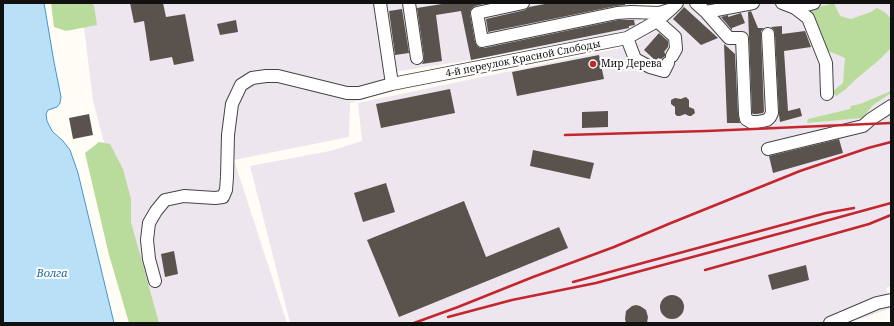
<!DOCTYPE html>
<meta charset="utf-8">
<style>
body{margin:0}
#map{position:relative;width:894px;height:326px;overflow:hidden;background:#fffdf5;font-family:"Noto Serif",serif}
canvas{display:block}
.frame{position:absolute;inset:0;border:4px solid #111;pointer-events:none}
</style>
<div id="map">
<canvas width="894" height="326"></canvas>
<div class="frame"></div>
</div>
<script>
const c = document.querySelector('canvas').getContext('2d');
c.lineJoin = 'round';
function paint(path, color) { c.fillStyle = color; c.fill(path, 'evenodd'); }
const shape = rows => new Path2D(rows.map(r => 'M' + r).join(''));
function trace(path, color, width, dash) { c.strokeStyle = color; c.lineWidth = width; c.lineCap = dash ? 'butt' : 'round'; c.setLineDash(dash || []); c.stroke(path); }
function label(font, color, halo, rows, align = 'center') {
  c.font = font + ' "Noto Serif",serif'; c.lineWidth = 4; c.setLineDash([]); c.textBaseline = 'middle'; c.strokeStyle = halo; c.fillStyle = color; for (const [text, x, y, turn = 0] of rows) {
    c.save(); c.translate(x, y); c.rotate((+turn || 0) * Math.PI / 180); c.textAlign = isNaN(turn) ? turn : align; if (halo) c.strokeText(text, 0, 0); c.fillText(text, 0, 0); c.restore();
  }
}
paint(shape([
 [81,3,375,3,387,82,366,85,366,99,350,103,349,137,234,160,287,323,152,323,93,101],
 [382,3,637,3,642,24,620,33,465,61,393,72],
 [684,3,891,3,891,286,886,288,891,308,849,323,290,323,250,166,330,151,362,141,358,103,630,46,664,25]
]), '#eee6ef');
paint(shape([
 [51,3,92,3,94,6,97,25,66,31,54,27],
 [834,3,840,16,851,19,871,12,877,8,886,13,891,19,891,48,878,61,856,79,846,89,836,96,832,92,843,83,845,58,824,49,806,11],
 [891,91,891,93,873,105,862,118,807,123,808,119,850,109,851,106,860,104],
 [99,142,110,144,123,169,131,199,131,222,159,323,129,323,109,255,85,153]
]), '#b9dc9c');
const water = shape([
 [3,3,44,3,54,62,61,97,60,103,57,107,48,110,46,114,47,121,52,131,63,141,70,150,78,173,114,323,3,323,3,3]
]);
paint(water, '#b9e0f7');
trace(water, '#3f96cf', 1);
paint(shape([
 [130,3,163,3,166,17,185,14,194,61,174,65,172,57,150,61,144,21,134,23],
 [448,3,488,3,475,6,472,8,470,11,470,14,475,42,477,46,480,48,484,48,618,20,634,20,635,25,629,26,629,28,471,60,461,11,436,15,442,61,422,64,424,60,424,57,417,8],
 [550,3,625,3,625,5,616,6,488,32,486,19,525,10,529,7],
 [684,7,718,38,701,45,673,19],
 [402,9,409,53,395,55,389,11],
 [751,11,758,28,764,28,761,31,761,34,764,111,763,113,757,114,753,114,752,113,748,12],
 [741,13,745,23,732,28,732,30,721,17,728,15,728,17],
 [236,20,238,32,220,35,217,24],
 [782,26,782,34,805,31,811,47,784,51,788,111,800,108,802,116,780,122,779,115,775,34,774,30,771,27],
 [659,33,668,41,668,47,664,52,665,53,665,56,661,59,658,58,656,61,644,50],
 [724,44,735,54,738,114,740,123,727,123],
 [599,55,604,79,517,96,512,72],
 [450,89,455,113,381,128,376,104],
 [686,97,689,100,689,107,694,109,695,113,691,116,689,116,685,114,680,116,677,116,675,114,675,107,671,104,671,100,675,98,681,99,683,98],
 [608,111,608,127,582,128,582,112],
 [89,114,93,135,73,139,69,118],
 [839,139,843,153,773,173,769,156],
 [533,150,594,163,590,179,530,166],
 [386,183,395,212,363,222,354,193],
 [464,201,486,257,559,227,568,248,399,317,367,240],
 [174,251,178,274,165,277,161,254],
 [806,265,809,280,772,290,768,275],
 '660 307a12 12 0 1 1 24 0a12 12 0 1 1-24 0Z',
 [636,305,640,306,646,310,648,317,647,323,626,323,625,319,626,311,632,306]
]), '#5a524d');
const minor = shape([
 [380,3,392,84],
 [409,3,417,58],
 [523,3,477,13,482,41,617,13,631,12,659,13,669,10],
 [696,3,706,12,753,3],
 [782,3,795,8,814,3],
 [795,8,808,18,826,63,827,94],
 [706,12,729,38,742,38,745,114,746,119,751,122,758,122,767,120,770,117,772,113,768,34],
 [657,21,675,37,676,49,672,56],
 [627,38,635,59,650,67,664,71,668,63],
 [768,149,863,126,871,119,891,106],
 [155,281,149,259,147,240,149,223,156,211,165,200,184,196,215,198,223,197,226,190,227,177,228,135,232,104,241,85,252,78,266,76,278,76,347,93,359,93,392,84,627,38,657,21,671,9,677,3],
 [830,323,877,303,891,300]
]);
trace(minor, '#444', 14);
trace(minor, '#fff', 12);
trace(shape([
 [565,135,707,131,891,123],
 [705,270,869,224,891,215],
 [573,282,826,213,854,208],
 [448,317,512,300,596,283,789,231,891,203],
 [414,323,458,307,533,277,614,247,671,223,800,171,868,148,891,142]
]), '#c4262e', 2.5);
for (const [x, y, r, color] of [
 [593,64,4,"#c4262e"]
]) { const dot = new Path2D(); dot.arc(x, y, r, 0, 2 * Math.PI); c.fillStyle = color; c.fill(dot); trace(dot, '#fff', 1.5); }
label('10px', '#111', '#fff', [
 ["4-й переулок Красной Слободы",523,59,-11]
]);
label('10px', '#111', '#fff', [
 ["Мир Дерева",601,64]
], 'left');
label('italic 11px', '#1768a6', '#fff', [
 ["Волга",52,274]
]);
</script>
